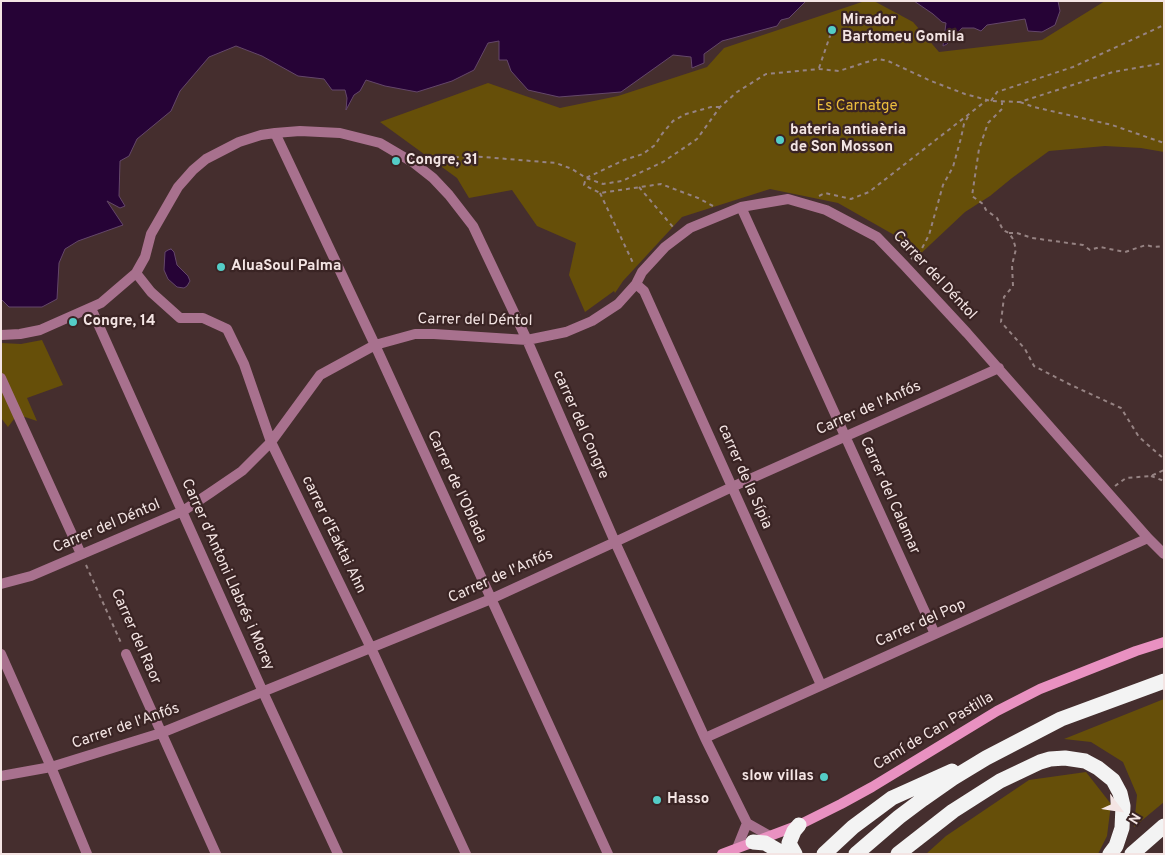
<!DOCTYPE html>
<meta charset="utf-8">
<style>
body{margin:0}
#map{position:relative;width:1165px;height:855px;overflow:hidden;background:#452e2e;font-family:Overpass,sans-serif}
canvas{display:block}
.frame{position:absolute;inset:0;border:2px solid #f4e5e4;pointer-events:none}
.north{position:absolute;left:1095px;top:785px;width:50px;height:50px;-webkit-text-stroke:4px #3a2424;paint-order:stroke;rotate:121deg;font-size:14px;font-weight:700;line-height:20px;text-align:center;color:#f4e5e4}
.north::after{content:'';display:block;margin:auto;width:18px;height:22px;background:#f4e5e4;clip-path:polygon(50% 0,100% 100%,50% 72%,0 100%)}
</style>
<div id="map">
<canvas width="1165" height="855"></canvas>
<div class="frame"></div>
<div class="north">N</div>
</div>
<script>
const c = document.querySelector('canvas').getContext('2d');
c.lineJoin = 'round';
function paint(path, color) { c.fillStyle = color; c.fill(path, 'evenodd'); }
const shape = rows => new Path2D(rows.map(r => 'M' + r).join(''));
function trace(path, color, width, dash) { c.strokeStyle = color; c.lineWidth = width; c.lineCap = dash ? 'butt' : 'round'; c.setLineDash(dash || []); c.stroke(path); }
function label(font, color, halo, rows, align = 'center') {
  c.font = font + ' Overpass,sans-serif'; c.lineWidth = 4.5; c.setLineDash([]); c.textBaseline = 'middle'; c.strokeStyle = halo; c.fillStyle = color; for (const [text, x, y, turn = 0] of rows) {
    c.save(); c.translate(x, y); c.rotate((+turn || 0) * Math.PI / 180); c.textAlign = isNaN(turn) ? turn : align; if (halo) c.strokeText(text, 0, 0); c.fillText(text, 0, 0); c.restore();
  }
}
paint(shape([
 [865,1,874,1,913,22,939,52,1042,40,1105,1,1164,1,1164,152,1141,148,1105,146,1049,151,1012,178,990,196,965,212,915,259,896,236,838,203,770,189,682,217,623,281,615,293,614,291,585,312,569,275,576,243,537,226,512,190,469,198,457,178,380,122,488,83,560,108,618,96,707,67,724,48],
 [42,340,63,385,27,398,37,421,25,417,14,419,8,427,1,418,1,343,21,344],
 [1164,699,1164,802,1134,827,1137,795,1123,762,1091,742,1064,739],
 [1086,772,1111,804,1107,836,1098,854,926,854,946,836,1029,780]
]), '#664f09');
const water = shape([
 [1,1,806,1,789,18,781,20,777,26,722,41,704,54,704,63,692,68,691,57,673,55,621,92,559,97,528,90,511,71,507,60,499,60,499,41,488,43,474,70,452,81,417,92,385,86,366,80,360,91,354,95,346,110,347,98,345,90,332,90,324,79,298,76,262,56,236,46,209,57,180,91,171,111,137,139,129,156,120,161,119,196,125,206,120,208,107,201,123,225,78,241,65,249,59,263,57,299,42,307,9,307,1,299,1,1],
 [914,1,1058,1,1060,11,1055,25,1042,32,1028,31,1025,19,987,25,981,31,974,28,962,28,947,44,943,46,946,23,942,22,933,14,914,1],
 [171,249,174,252,177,265,188,276,190,281,187,286,184,288,177,287,168,279,164,270,165,252,168,250,171,249]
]);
paint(water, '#260336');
trace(water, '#64476a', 1);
trace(shape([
 [819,68,832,30],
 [991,101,997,92,1073,67,1164,25],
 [1002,101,1002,109,988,123,979,149,972,196,983,204,986,210,997,218,1003,230,1009,233,1013,239,1016,249,1012,265,1013,286,1004,297,1001,322,1025,349,1034,366,1071,385,1121,408,1139,437,1164,459],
 [1020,102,1034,107,1112,125,1164,143],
 [432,163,436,160,444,158,471,156,556,163,572,169,586,178,603,184,622,181,663,162,697,139,720,107,737,92,766,74,819,69,839,71,867,62,878,59,888,61,931,81,965,94,991,101,1020,102,1113,72,1164,63],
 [639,187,673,227],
 [600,193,634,265],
 [819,196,825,193,851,199,869,192,987,100],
 [713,206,698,198,661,184,600,193,584,185,586,178,624,160,643,154,655,145,662,134,673,121,686,114,711,107,720,107],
 [1009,233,1017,233,1032,238,1083,245,1090,250,1100,247,1125,252,1146,245,1154,247,1164,246],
 [911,259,920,252,929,235,943,185,953,167,961,138,964,124,969,115],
 [1151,476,1164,481],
 [1115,486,1126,478,1151,476,1164,470],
 [86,565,122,645]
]), '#968383', 2, [4, 4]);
trace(shape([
 [275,133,375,345,608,854],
 [741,207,935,634],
 [136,273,151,292,180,318,203,318,227,329,244,364,271,442,371,648,466,854],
 [636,284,644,291,821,685],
 [91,308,263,692,338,854],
 [1,335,20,334,40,330,101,303,136,273,145,257,151,234,178,187,193,170,206,159,239,142,261,135,275,133,300,131,340,133,380,143,414,163,433,178,449,195,473,226,527,340,615,542,705,738,747,823,770,836],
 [1,378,81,554],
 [1,584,31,576,183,511,210,493,242,471,271,442,320,375,375,345,415,334,434,334,527,340,566,332,592,321,618,304,636,284,642,272,665,247,690,228,741,207,788,199,826,210,877,237,904,265,967,333,1148,538,1164,554],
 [1,654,51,767,87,854],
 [126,654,216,854],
 [705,738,1148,538],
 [1,776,51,767,161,733,491,599,615,542,732,487,999,368],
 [737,848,747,823]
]), '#a8718e', 10);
trace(shape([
 [722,854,799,825,841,804,872,787,997,711,1040,689,1136,651,1164,642]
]), '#e991c1', 10);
trace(shape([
 [753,842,765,843,784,854],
 [795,854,791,847,789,843,794,831,799,825],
 [824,854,853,827,892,798,952,771],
 [856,854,899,817,923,799,953,778,986,758,1061,719,1164,681],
 [898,854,953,811,1000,781,1040,762,1050,759,1065,758,1085,761,1098,768,1113,780,1120,793,1123,806,1122,828,1116,846,1110,854],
 [1132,854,1164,826]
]), '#f3f3f3', 15);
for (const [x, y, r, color] of [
 [832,30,5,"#54cdc7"],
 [780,140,5,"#54cdc7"],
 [396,161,5,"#54cdc7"],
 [221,267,5,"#54cdc7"],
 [73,322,5,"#54cdc7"],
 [824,777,5,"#54cdc7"],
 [657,800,5,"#54cdc7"]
]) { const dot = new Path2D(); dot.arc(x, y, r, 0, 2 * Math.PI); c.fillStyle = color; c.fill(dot); trace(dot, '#3a2424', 2); }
label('bold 15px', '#f4e5e4', '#3a2424', [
 ["Mirador",842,21],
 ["Bartomeu Gomila",842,38],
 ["bateria antiaèria",790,131],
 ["de Son Mosson",790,148],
 ["Congre, 31",406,161],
 ["AluaSoul Palma",231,267],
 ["Congre, 14",83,322],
 ["slow villas",814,777,"right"],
 ["Hasso",667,800]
], 'left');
label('15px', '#ecbe3d', '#3a2424', [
 ["Es Carnatge",857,107]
]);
label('15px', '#f4e5e4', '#3a2424', [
 ["Carrer del Déntol",934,276,47],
 ["Carrer del Déntol",475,321,1],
 ["Carrer de l'Anfós",869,409,-24],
 ["carrer del Congre",580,425,66],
 ["carrer de la Sípia",744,477,66],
 ["Carrer de l'Oblada",456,487,65],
 ["Carrer del Calamar",889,496,66],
 ["Carrer del Déntol",107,527,-23],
 ["carrer d'Eaktai Ahn",333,535,64],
 ["Carrer d'Antoni Llabrés i Morey",227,575,66],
 ["Carrer de l'Anfós",501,577,-24],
 ["Carrer del Pop",921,624,-24],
 ["Carrer del Raor",135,637,66],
 ["Carrer de l'Anfós",126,727,-19],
 ["Camí de Can Pastilla",934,732,-31]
]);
</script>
